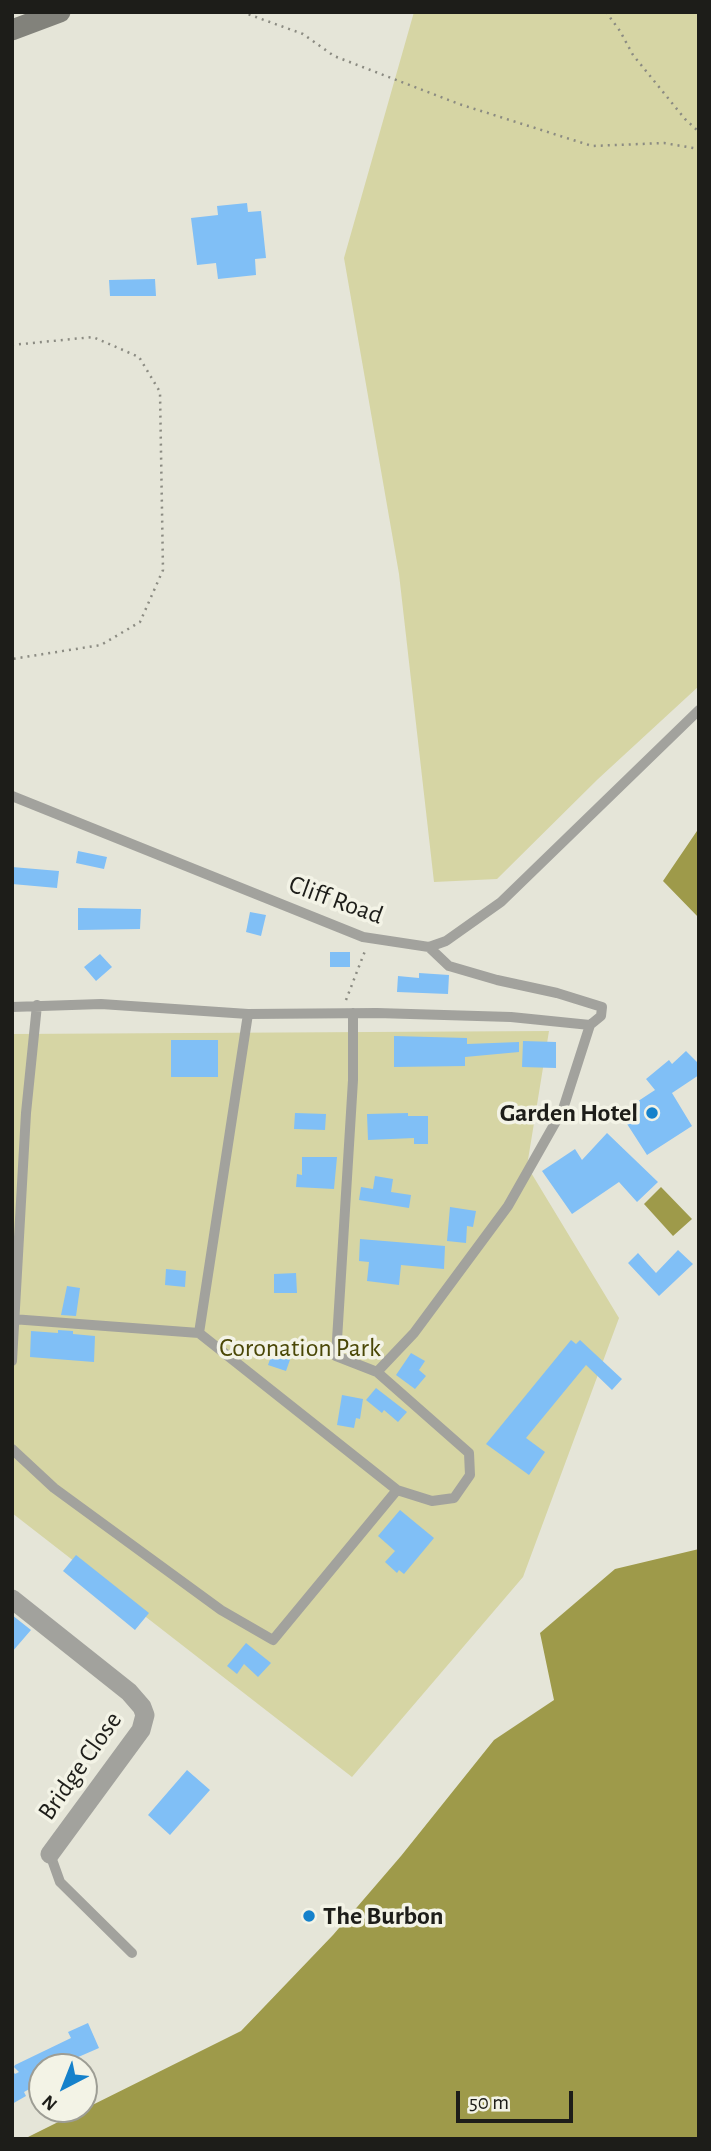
<!DOCTYPE html>
<style>
body{margin:0}
#map{position:relative;width:711px;height:2151px;overflow:hidden;background:#e5e5d8;font-family:"Alegreya Sans",sans-serif}
canvas{display:block}
.frame{position:absolute;inset:0;border:14px solid #1d1d19;pointer-events:none}
.north{position:absolute;left:28px;top:2053px;width:70px;height:70px;box-sizing:border-box;background:#f3f3e6;border:2px solid #9d9d94;border-radius:50%;rotate:222deg;font-size:19px;font-weight:700;line-height:28px;text-align:center;color:#1d1d19}
.north::after{content:'';display:block;margin:auto;width:24px;height:32px;background:#1581cb;clip-path:polygon(50% 0,100% 100%,50% 72%,0 100%)}
.scale{position:absolute;left:456px;top:2091px;width:117px;height:32px;box-sizing:border-box;border:4px solid #1d1d19;border-top:0;padding-left:9px;font-size:21px;line-height:24px;white-space:nowrap;color:#1d1d19;-webkit-text-stroke:5px #f3f3e6;paint-order:stroke}
</style>
<div id="map">
<canvas width="711" height="2151"></canvas>
<div class="frame"></div>
<div class="north">N</div>
<div class="scale">50 m</div>
</div>
<script>
const c = document.querySelector('canvas').getContext('2d');
c.lineJoin = 'round';
function paint(path, color) { c.fillStyle = color; c.fill(path, 'evenodd'); }
const shape = rows => new Path2D(rows.map(r => 'M' + r).join(''));
function trace(path, color, width, dash) { c.strokeStyle = color; c.lineWidth = width; c.lineCap = dash ? 'butt' : 'round'; c.setLineDash(dash || []); c.stroke(path); }
function label(font, color, halo, rows, align = 'center') {
  c.font = font + ' "Alegreya Sans",sans-serif'; c.lineWidth = 7; c.setLineDash([]); c.textBaseline = 'middle'; c.strokeStyle = halo; c.fillStyle = color; for (const [text, x, y, turn = 0] of rows) {
    c.save(); c.translate(x, y); c.rotate((+turn || 0) * Math.PI / 180); c.textAlign = isNaN(turn) ? turn : align; if (halo) c.strokeText(text, 0, 0); c.fillText(text, 0, 0); c.restore();
  }
}
paint(shape([
 [414,12,699,12,699,686,598,779,497,879,434,882,399,574,344,258],
 [549,1031,527,1166,619,1318,523,1577,352,1777,12,1513,12,1034]
]), '#d6d5a4');
paint(shape([
 [699,828,699,918,663,881],
 [661,1187,692,1219,673,1236,644,1204],
 [699,1549,699,2139,24,2139,241,2031,333,1935,401,1856,494,1740,554,1700,540,1633,615,1569]
]), '#9e9a4a');
paint(shape([
 [247,203,248,212,261,211,266,258,255,259,256,275,218,279,216,263,197,265,191,218,218,215,217,206],
 [155,279,156,296,110,296,109,280],
 [78,851,107,857,104,869,76,863],
 [12,867,59,871,57,888,12,884],
 [78,908,141,909,140,929,78,930],
 [250,912,266,915,261,936,246,932],
 [330,952,350,952,350,967,330,967],
 [100,954,112,967,96,981,84,967],
 [419,973,449,975,448,994,397,992,398,976,419,978],
 [394,1036,467,1038,467,1044,519,1042,519,1052,465,1057,465,1066,394,1067],
 [171,1040,218,1040,218,1077,171,1077],
 [523,1041,556,1042,556,1068,522,1067],
 [686,1051,699,1064,699,1075,672,1093,692,1126,647,1155,620,1113,655,1090,646,1079,669,1060,672,1064],
 [295,1113,326,1114,325,1130,294,1129],
 [408,1113,408,1116,428,1116,428,1144,414,1144,414,1138,368,1140,367,1114],
 [607,1133,658,1182,637,1202,619,1182,572,1214,542,1171,575,1149,582,1160],
 [302,1157,337,1157,334,1189,296,1187,297,1174,302,1175],
 [375,1176,393,1179,391,1192,411,1195,409,1208,359,1200,361,1187,373,1189],
 [450,1207,476,1211,473,1227,467,1226,466,1243,447,1241],
 [360,1239,445,1246,444,1269,401,1265,399,1285,367,1281,369,1262,359,1261],
 [678,1250,693,1264,659,1296,628,1263,638,1253,656,1273],
 [166,1269,186,1271,185,1287,165,1285],
 [296,1273,297,1293,274,1293,274,1274],
 [67,1286,80,1288,76,1316,61,1315],
 [58,1330,73,1331,73,1334,95,1336,94,1362,30,1357,31,1331,58,1333],
 [571,1340,576,1344,580,1340,622,1379,612,1390,586,1365,526,1438,545,1452,529,1475,486,1444],
 [274,1348,292,1354,286,1371,268,1365],
 [411,1353,425,1361,419,1370,426,1376,415,1389,396,1375],
 [376,1388,407,1412,398,1422,384,1410,382,1413,366,1400],
 [342,1395,363,1399,360,1419,356,1418,354,1428,337,1425],
 [400,1510,434,1538,404,1574,399,1570,397,1573,385,1562,395,1551,378,1536],
 [76,1555,149,1613,135,1630,63,1571],
 [12,1615,31,1630,12,1652],
 [246,1643,271,1663,258,1677,244,1664,237,1674,227,1666],
 [187,1770,210,1790,170,1835,148,1815],
 [88,2023,99,2048,76,2058,78,2062,69,2067,42,2067,42,2082,24,2092,26,2096,12,2104,12,2070,15,2074,19,2072,14,2067,15,2065,71,2038,68,2032]
]), '#80bff6');
trace(shape([
 [242,12,303,34,334,56,459,104,592,146,664,143,699,149],
 [606,12,620,31,633,55,685,119,699,132],
 [12,345,93,337,139,357,160,392,163,570,140,622,101,645,12,659],
 [346,1000,365,951]
]), '#8b8b82', 2.5, [2, 5]);
trace(shape([
 [12,796,363,937,429,947,446,941,501,902,699,710],
 [429,947,449,966,497,980,557,993,602,1007,601,1016,590,1025],
 [12,1007,101,1004,248,1014,377,1013,511,1017,590,1025,563,1109,508,1206,414,1333,377,1372],
 [248,1014,199,1333,397,1490],
 [12,1319,199,1333],
 [12,1361,26,1113,37,1005],
 [12,1449,54,1488,221,1610,273,1640,397,1490,432,1501,454,1498,470,1475,469,1453,377,1372,336,1356,353,1080,353,1013],
 [50,1854,60,1882,132,1953]
]), '#a2a29d', 10);
trace(shape([
 [12,1599,129,1692,142,1707,145,1715,141,1730,50,1854]
]), '#a2a29d', 19);
trace(shape([
 [12,30,60,12]
]), '#82827b', 21);
for (const [x, y, r, color] of [
 [652,1113,7,"#1581cb"],
 [309,1916,7,"#1581cb"]
]) { const dot = new Path2D(); dot.arc(x, y, r, 0, 2 * Math.PI); c.fillStyle = color; c.fill(dot); trace(dot, '#f3f3e6', 2.5); }
label('26px', '#1d1d19', '#f3f3e6', [
 ["Cliff Road",336,900,20],
 ["Bridge Close",80,1766,-55]
]);
label('bold 26px', '#1d1d19', '#f3f3e6', [
 ["Garden Hotel",638,1113],
 ["The Burbon",323,1916,"left"]
], 'right');
label('26px', '#4a4706', '#f3f3e6', [
 ["Coronation Park",300,1348]
]);
</script>
